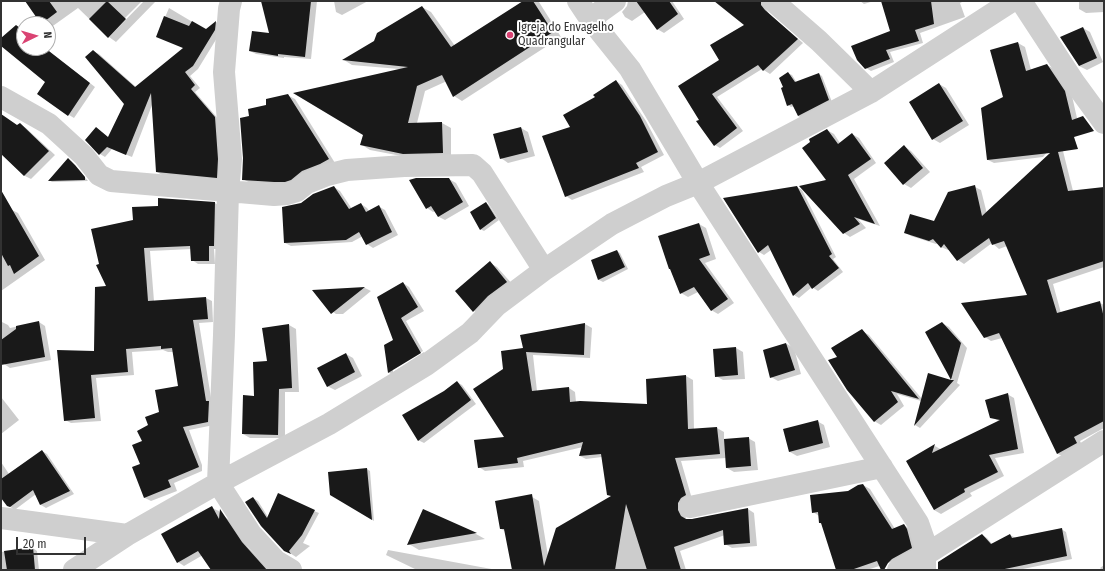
<!DOCTYPE html>
<style>
body{margin:0}
#map{position:relative;width:1105px;height:571px;overflow:hidden;background:#fff;font-family:"Fira Sans Condensed",sans-serif}
canvas{display:block}
.frame{position:absolute;inset:0;border:2px solid #323232;pointer-events:none}
.north{position:absolute;left:16px;top:16px;width:40px;height:40px;box-sizing:border-box;background:#fff;border:1px solid #adadad;border-radius:50%;rotate:85deg;font-size:11px;font-weight:700;line-height:16px;text-align:center;color:#323232}
.north::after{content:'';display:block;margin:auto;width:14px;height:18px;background:#da4373;clip-path:polygon(50% 0,100% 100%,50% 72%,0 100%)}
.scale{position:absolute;left:16px;top:537px;width:70px;height:18px;box-sizing:border-box;border:2px solid #323232;border-top:0;padding-left:5px;font-size:12px;line-height:14px;white-space:nowrap;color:#323232;-webkit-text-stroke:3px #fff;paint-order:stroke}
</style>
<div id="map">
<canvas width="1105" height="571"></canvas>
<div class="frame"></div>
<div class="north">N</div>
<div class="scale">20 m</div>
</div>
<script>
const c = document.querySelector('canvas').getContext('2d');
c.lineJoin = 'round';
function paint(path, color) { c.fillStyle = color; c.fill(path, 'evenodd'); }
const shape = rows => new Path2D(rows.map(r => 'M' + r).join(''));
function trace(path, color, width, dash) { c.strokeStyle = color; c.lineWidth = width; c.lineCap = dash ? 'butt' : 'round'; c.setLineDash(dash || []); c.stroke(path); }
function label(font, color, halo, rows, align = 'center') {
  c.font = font + ' "Fira Sans Condensed",sans-serif'; c.lineWidth = 4; c.setLineDash([]); c.textBaseline = 'middle'; c.strokeStyle = halo; c.fillStyle = color; for (const [text, x, y, turn = 0] of rows) {
    c.save(); c.translate(x, y); c.rotate((+turn || 0) * Math.PI / 180); c.textAlign = isNaN(turn) ? turn : align; if (halo) c.strokeText(text, 0, 0); c.fillText(text, 0, 0); c.restore();
  }
}
paint(shape([
 [26,1,142,1,107,36,78,8,50,28,48,27,48,24,41,23],
 [144,1,156,1,116,42,109,37],
 [261,1,317,1,311,59,284,57,284,58,256,54,250,51,273,35],
 [334,1,368,1,342,15,336,12],
 [525,1,536,1,539,2,561,37,462,101,454,96,447,81,425,91,417,123,442,123,451,128,451,157,412,158,370,150,362,145,399,69,352,65,344,60,375,41,422,7,431,12,455,46],
 [628,1,672,1,684,19,664,33,657,29,645,12,632,21,625,17,622,12,627,6],
 [730,1,767,1,766,9,770,15,803,43,770,74,762,69,717,97,743,131,720,148,715,145,701,120,721,61,745,25],
 [860,1,874,1,864,4],
 [882,1,964,1,960,3,965,17,920,33,923,43,890,52,894,62,871,71,866,68,891,32],
 [1079,1,1104,1,1104,12,1086,13,1079,9],
 [169,8,206,30,216,22,221,25,220,33,198,69,190,76,200,88,195,92,220,121,222,180,162,175,157,172,152,105,132,157,112,149,105,157,100,154,86,140,96,128,109,138,125,104,93,51,99,54,136,87,184,48,157,36],
 [1083,28,1090,32,1103,62,1087,70,1079,66],
 [24,31,24,48,45,48,95,87,74,118,69,115,46,82,1,45,1,39],
 [1018,43,1025,47,1031,70,1047,65,1054,69,1072,96,1077,118,1043,157,994,163,988,160],
 [788,73,792,75,797,83,819,74,822,76,832,102,802,118,798,116,794,106,791,107,788,105],
 [616,81,622,85,646,121,664,155,641,167,644,172,572,200,566,196,571,127,596,97],
 [939,84,946,88,969,125,940,143,933,139],
 [287,95,295,99,335,163,292,185,250,183,243,179,251,117,267,106],
 [1,114,18,126,20,124,26,128,55,155,31,179,25,176,1,153],
 [521,128,528,132,535,156,508,163,501,158],
 [827,130,834,134,840,143,852,134,859,138,876,163,854,179,880,226,858,219,866,228,850,237,844,233,827,181],
 [904,146,911,151,930,172,911,188,904,184],
 [1057,148,1063,151,1073,191,1104,188,1104,267,1053,284,1061,313,1100,303,1104,305,1104,428,1080,441,1083,447,1064,457,1058,454,1002,338,991,341,985,337,1028,296,1007,246,999,249,992,243,964,264,958,260,949,249,948,250,941,247,938,243,936,244,911,236,905,232,934,223,975,187,981,190,987,214],
 [71,161,88,181,52,182,49,180],
 [449,179,456,183,469,206,445,220,439,217,435,211,433,212,427,208],
 [334,187,340,191,352,209,361,204,367,208,369,211,378,206,385,210,398,235,373,248,367,244,363,236,352,242,291,246,285,243,301,204],
 [797,187,802,190,836,257,833,259,843,272,818,291,812,287,799,298,794,295,771,250,764,255,759,252,724,199],
 [215,203,221,207,220,249,214,249,215,264,198,264,192,260,192,249,150,251,154,301,206,298,212,301,213,322,199,323,212,404,214,425,189,430,202,465,202,471,174,483,177,491,151,501,145,498,133,468,141,464,144,441,149,426,179,386,174,352,168,352,163,350,132,352,134,375,96,378,101,421,71,423,65,420,95,352,108,287,97,266],
 [486,203,489,205,499,220,484,231,480,229],
 [12,210,18,213,45,260,1,291,1,216],
 [699,224,706,228,716,259,705,263,734,303,718,314,711,310,698,292,688,297,681,293,671,269],
 [617,251,620,253,628,269,603,282,599,280,592,261],
 [490,263,497,267,514,286,481,315,474,311],
 [403,283,409,287,424,311,406,321,423,351,393,369,393,372,424,352,426,357,395,376,389,373,385,345,394,340],
 [365,288,371,291,343,314,336,314,329,309,314,291],
 [1,322,2,322,8,325,10,328,39,322,45,326,51,360,10,368,4,364,1,360],
 [942,323,949,327,967,348,957,383,960,385,920,428,915,425,921,401,897,394,904,406,881,425,874,421,838,358,862,331,869,335,922,399,928,374,953,381,927,332],
 [585,324,592,328,590,358,533,355,537,391,569,388,575,392,576,402,648,405,647,380,686,376,693,380,694,430,717,428,724,432,724,440,748,438,755,442,758,470,734,472,727,468,726,458,681,461,692,499,684,514,687,520,748,509,754,513,757,546,732,548,725,544,725,535,680,551,686,570,513,570,505,531,501,529,532,497,539,501,548,556,612,496,602,457,586,459,580,456,583,447,523,461,524,467,485,471,479,467,506,438,504,369,524,348,521,336],
 [289,325,296,329,299,392,285,392,285,438,250,438,243,434,268,362,263,329],
 [787,344,794,348,801,374,778,381,771,377,764,351],
 [736,348,743,352,745,379,723,380,716,376],
 [346,354,353,358,362,376,335,390,327,386],
 [457,382,462,385,476,404,424,443,418,440,444,391],
 [1007,394,1014,398,1024,453,995,458,1004,476,970,493,972,496,941,514,934,510,907,462,935,446,942,450,999,421,991,417],
 [1,397,19,420,1,434],
 [817,421,824,425,830,447,797,456,790,452,784,430],
 [42,451,47,454,74,494,46,508,41,505,36,494,16,509,13,509,8,505,1,496,1,462,9,474],
 [367,469,370,471,374,521,331,494],
 [863,485,870,489,895,529,904,525,910,529,919,551,913,555,867,570,837,570,822,524,820,523,819,516,813,512,848,492],
 [253,498,258,501,268,517,314,511,319,513,303,543,310,546,296,557,285,550],
 [212,508,219,511,223,519,225,517,231,521,248,547,270,570,213,570,203,555,184,566,178,562],
 [423,511,476,534,485,539,419,550,409,544],
 [1061,529,1066,532,1072,559,1018,570,945,570,982,535,987,538,993,545,1010,535,1016,538],
 [33,548,37,551,39,570,1,570,1,552],
 [388,550,497,570,417,570,386,555],
 [1104,565,1104,570,1102,570,1100,568]
]), '#0003');
paint(shape([
 [25,1,49,1,57,12,41,24],
 [107,1,126,19,108,38,89,19],
 [261,1,311,1,305,57,278,54,278,56,249,51,252,31,269,33],
 [523,1,533,1,553,32,453,97,442,75,417,86,408,123,442,122,443,153,403,154,360,145,363,135,293,93,408,67,342,60,374,41,377,33,422,6,451,47],
 [636,1,669,1,678,14,657,30],
 [714,1,761,1,761,5,765,10,798,39,763,71,758,65,712,94,737,128,714,146,696,121,699,120,678,86,719,60,710,45,744,25],
 [881,1,931,1,934,24,915,30,919,41,886,50,890,59,865,69,857,60,851,46,890,31],
 [164,16,189,26,192,21,206,29,216,21,215,30,193,66,185,72,195,85,191,89,215,117,218,159,217,178,156,172,151,93,126,155,107,147,99,155,85,140,96,127,108,137,124,104,85,57,93,50,135,87,183,48,156,37],
 [16,25,24,31,24,48,45,48,90,83,68,116,37,94,45,82,1,46,1,38],
 [1083,27,1097,58,1079,66,1060,37],
 [1018,42,1026,71,1047,64,1065,91,1072,120,1083,116,1094,131,1074,137,1078,149,1058,152,1068,191,1104,187,1104,261,1047,280,1057,313,1100,301,1104,318,1104,421,1074,437,1077,443,1057,454,999,333,984,338,961,303,1027,295,1004,241,992,245,989,238,957,261,944,244,941,248,933,239,929,241,904,233,910,214,934,221,948,192,975,185,982,216,1050,153,987,160,981,108,1003,97,990,50],
 [788,72,795,82,819,73,829,100,798,116,792,104,787,106,781,88,783,87,779,78],
 [616,80,640,116,658,152,636,163,639,168,565,197,542,136,570,127,563,115,595,97,593,95],
 [939,83,963,121,932,140,909,102],
 [288,94,329,159,320,164,302,171,291,180,285,182,274,182,242,180,243,158,240,118,249,116,248,109,266,105,266,99],
 [1,114,17,125,20,123,49,151,24,176,1,154],
 [521,127,528,152,500,159,493,134],
 [827,129,838,144,852,133,871,159,848,175,875,224,854,217,860,224,843,234,799,186,826,180,802,148,810,142,809,139],
 [904,145,923,168,903,185,884,163],
 [68,158,75,165,85,177,85,180,48,181],
 [416,178,449,178,463,202,438,217,431,206,426,209,409,180],
 [334,186,349,209,361,203,366,212,379,205,392,232,366,245,359,232,346,240,284,243,282,207,301,203,313,194],
 [797,186,832,254,829,256,839,268,812,289,808,283,793,296,768,245,758,253,723,198],
 [1,190,39,256,14,274,10,265,8,266,1,253],
 [158,198,215,202,214,246,209,246,209,261,191,261,190,246,144,248,148,301,206,297,208,319,193,320,206,401,209,401,208,422,183,427,199,467,168,480,171,487,144,498,132,467,140,464,132,445,142,441,137,431,148,425,145,417,159,412,155,390,178,386,172,348,161,349,161,346,126,349,128,372,91,375,95,418,64,421,57,350,94,351,95,287,106,286,96,265,99,264,91,229,133,220,132,207,158,206],
 [486,202,496,218,480,230,470,212],
 [699,223,710,255,699,259,728,299,711,311,694,287,680,294,670,269,669,269,658,236],
 [617,250,625,267,598,280,591,260],
 [490,261,507,282,488,296,473,312,455,291],
 [403,282,418,307,401,318,421,353,388,373,384,345,393,340,377,297],
 [365,287,331,314,312,290],
 [39,321,45,357,1,365,1,340,16,329,16,326],
 [942,322,961,343,951,380,954,380,914,426,928,373,951,380,925,332],
 [585,323,584,355,526,352,532,391,569,387,570,402,580,401,647,404,646,379,686,375,688,429,717,427,720,454,675,458,686,495,681,498,678,503,678,510,681,516,686,519,692,519,748,508,750,543,724,545,723,530,674,547,681,570,647,570,626,504,615,570,512,570,504,529,500,529,495,501,532,494,544,566,556,528,611,496,607,495,601,454,579,456,583,442,517,458,518,463,478,468,474,440,504,437,473,389,503,369,501,351,523,348,520,335],
 [289,324,292,388,279,389,278,435,242,434,243,395,254,396,253,362,267,361,262,328],
 [862,329,919,399,891,391,898,402,874,422,847,390,828,360,837,357,831,348],
 [786,343,795,370,770,378,763,350],
 [736,347,738,375,715,377,713,349],
 [346,353,355,372,327,387,317,368],
 [457,381,471,400,418,441,402,415,444,391],
 [1008,393,1018,449,989,455,998,472,964,489,965,492,934,510,906,461,935,444,932,453,1000,420,990,418,985,400],
 [818,420,823,443,789,452,783,429],
 [749,437,751,466,726,468,724,439],
 [42,450,70,491,40,505,33,490,10,507,7,506,1,498,1,479],
 [367,468,372,520,330,495,328,472],
 [863,484,892,529,904,524,907,529,912,548,892,559,888,563,884,570,881,570,877,561,851,570,836,570,821,523,819,523,818,512,812,513,810,495,848,491,858,485],
 [278,493,315,510,302,535,289,551,291,554,284,551,261,526,245,502,253,497,267,518],
 [212,506,219,519,220,509,242,542,267,570,211,570,198,551,177,563,161,534],
 [423,509,477,533,407,545],
 [1062,528,1067,556,1000,570,938,570,938,562,982,534,991,544,1010,534,1012,538],
 [33,547,35,570,7,570,4,551]
]), '#191919');
trace(shape([
 [231,1,229,9,224,72,231,159,228,192,224,335,218,483,251,534,276,561,291,570],
 [578,1,590,19,630,69,698,183,918,523,925,543,925,570],
 [773,1,819,41,871,92],
 [1021,1,1074,82,1104,123],
 [590,19,615,1],
 [1,97,49,124,84,156,99,175,111,181,274,195,287,194,297,191,307,183,327,175,347,170,404,166,473,165,482,173,544,270],
 [690,507,882,467],
 [1,518,127,535],
 [74,570,127,535,218,483,329,424,426,365,470,333,496,306,544,270,612,224,666,196,698,183,871,92,1012,1],
 [898,570,925,555,1104,441]
]), '#cfcfcf', 22);
for (const [x, y, r, color] of [
 [510,35,4,"#da4373"]
]) { const dot = new Path2D(); dot.arc(x, y, r, 0, 2 * Math.PI); c.fillStyle = color; c.fill(dot); trace(dot, '#fff', 1.5); }
label('12px', '#323232', '#fff', [
 ["Igreja do Envagelho",518,28],
 ["Quadrangular",518,42]
], 'left');
</script>
